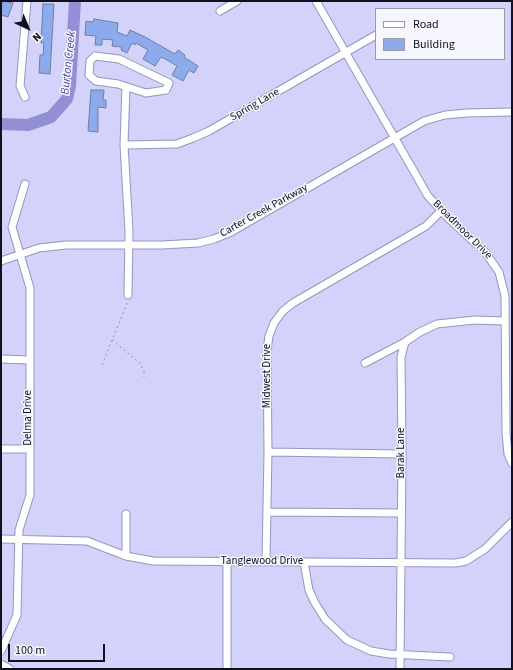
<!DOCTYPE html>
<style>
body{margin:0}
#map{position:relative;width:513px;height:670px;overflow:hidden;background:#d2d2fb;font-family:"Source Sans 3",sans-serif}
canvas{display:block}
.frame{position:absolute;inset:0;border:2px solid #10101e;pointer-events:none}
.legend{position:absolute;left:375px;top:8px;width:130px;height:52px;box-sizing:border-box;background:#f6f6ff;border:1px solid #9a9aa5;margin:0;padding:5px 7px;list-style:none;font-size:12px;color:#10101e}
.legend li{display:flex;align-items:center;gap:8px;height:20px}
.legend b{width:20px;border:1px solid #9a9aa5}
.north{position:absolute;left:8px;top:8px;width:40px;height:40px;-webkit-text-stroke:3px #f6f6ff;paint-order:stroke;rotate:136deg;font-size:11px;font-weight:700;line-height:16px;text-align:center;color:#10101e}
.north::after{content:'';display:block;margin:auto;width:14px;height:18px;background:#10101e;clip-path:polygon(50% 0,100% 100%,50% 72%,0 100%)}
.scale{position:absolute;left:8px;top:644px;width:97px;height:18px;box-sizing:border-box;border:2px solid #10101e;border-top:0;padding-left:5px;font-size:12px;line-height:14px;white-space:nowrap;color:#10101e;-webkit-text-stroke:3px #f6f6ff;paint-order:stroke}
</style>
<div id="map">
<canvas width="513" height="670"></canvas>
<div class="frame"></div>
<ul class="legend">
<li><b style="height:5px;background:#fff"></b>Road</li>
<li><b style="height:11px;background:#8dabec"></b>Building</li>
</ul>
<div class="north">N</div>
<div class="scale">100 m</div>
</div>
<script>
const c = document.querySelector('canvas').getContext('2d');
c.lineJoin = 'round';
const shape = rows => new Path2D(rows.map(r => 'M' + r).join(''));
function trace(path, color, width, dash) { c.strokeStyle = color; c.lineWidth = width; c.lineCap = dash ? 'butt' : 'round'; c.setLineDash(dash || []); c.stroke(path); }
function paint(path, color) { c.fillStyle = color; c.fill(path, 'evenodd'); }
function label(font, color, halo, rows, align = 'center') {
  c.font = font + ' "Source Sans 3",sans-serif'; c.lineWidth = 3; c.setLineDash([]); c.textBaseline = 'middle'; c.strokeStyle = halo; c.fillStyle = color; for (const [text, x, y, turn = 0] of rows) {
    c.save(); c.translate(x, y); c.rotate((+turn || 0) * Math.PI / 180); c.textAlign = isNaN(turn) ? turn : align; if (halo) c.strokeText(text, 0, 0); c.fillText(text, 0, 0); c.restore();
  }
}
trace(shape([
 [1,124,28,125,51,117,67,99,70,86,75,1]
]), '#928fd4', 12);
const building = shape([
 [2,1,13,3,8,17,1,15,2,1],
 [43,4,54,4,50,74,39,73,40,55,43,55,44,43,41,43,43,4],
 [94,19,118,23,117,32,127,36,130,30,145,37,175,54,178,50,185,55,184,57,198,66,194,73,189,70,183,81,172,75,177,66,169,61,161,57,155,66,143,59,148,50,136,43,135,45,132,43,127,53,121,50,122,47,112,46,113,40,102,39,102,45,95,45,96,36,85,35,86,21,93,22,94,19],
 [91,90,104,90,103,100,106,100,106,108,98,107,98,132,88,131,91,90]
]);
paint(building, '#8dabec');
trace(building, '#6f7fa2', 1);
const minor = shape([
 [316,1,428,196,447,217,485,252,499,272,505,296,506,433,508,454,512,463],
 [220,11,237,1],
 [95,56,119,59,169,83,166,90,146,93,118,84,96,81,89,75,90,61,95,56],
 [126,87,124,145,129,231,128,295],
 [25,97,20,86,27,1],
 [124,145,177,144,193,138,209,131,376,35],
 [1,261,39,248,66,245,162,245,198,243,214,239,231,232,424,121,445,115,467,113,512,112],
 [1,359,29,360],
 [365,363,405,342,420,332,437,324,475,320,505,321],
 [1,449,29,449],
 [268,452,402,454],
 [268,512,401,513],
 [1,539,87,541,126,556,153,561,456,563,466,561,485,549,512,522],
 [126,556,126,514],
 [266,561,268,452,267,350,269,336,274,323,283,311,293,303,426,226,441,211],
 [227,562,227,669],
 [304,562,309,590,315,603,325,619,347,640,371,651,389,654,450,657],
 [1,651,17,615,19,530,30,495,30,288,12,227,25,184],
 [1,664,10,669],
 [400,669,402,454,401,357,405,342]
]);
trace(minor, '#9695bd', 9);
trace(shape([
 [112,340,140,363,144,371,144,377],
 [102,365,128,301]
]), '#9393b3', 1, [2, 3]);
trace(minor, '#fff', 7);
label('11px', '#10101e', '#f6f6ff', [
 ["Spring Lane",255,105,-30],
 ["Carter Creek Parkway",264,211,-29],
 ["Broadmoor Drive",462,230,45],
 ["Midwest Drive",268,376,-90],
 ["Delma Drive",29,418,-90],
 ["Barak Lane",402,453,-90],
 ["Tanglewood Drive",262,562]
]);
label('italic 12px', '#4e4497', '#f6f6ff', [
 ["Burton Creek",69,63,-84]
]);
</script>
